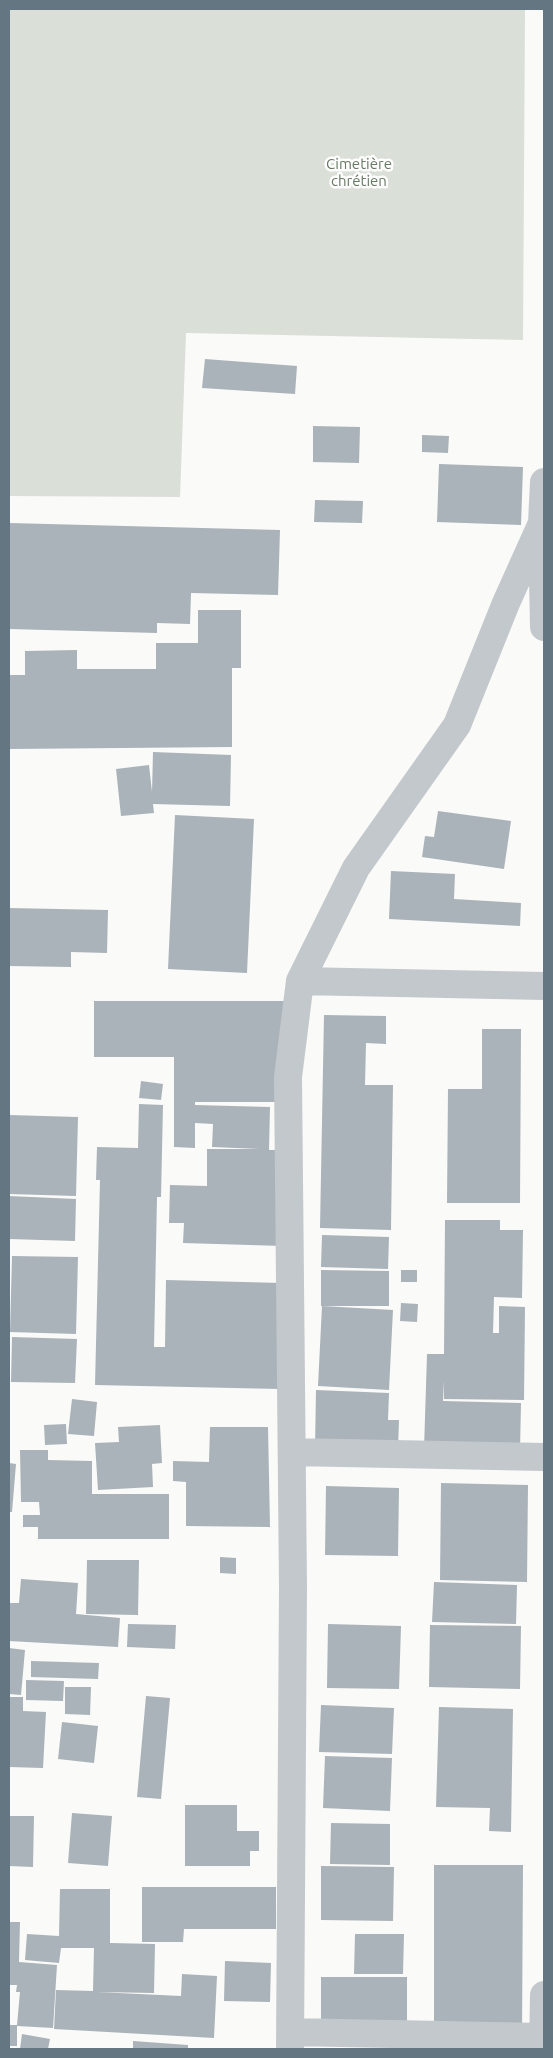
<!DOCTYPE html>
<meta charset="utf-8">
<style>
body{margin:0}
#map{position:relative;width:553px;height:2058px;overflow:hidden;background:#fafaf8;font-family:Ubuntu,sans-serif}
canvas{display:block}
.frame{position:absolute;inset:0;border:10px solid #657683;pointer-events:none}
</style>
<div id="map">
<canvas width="553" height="2058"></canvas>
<div class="frame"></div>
</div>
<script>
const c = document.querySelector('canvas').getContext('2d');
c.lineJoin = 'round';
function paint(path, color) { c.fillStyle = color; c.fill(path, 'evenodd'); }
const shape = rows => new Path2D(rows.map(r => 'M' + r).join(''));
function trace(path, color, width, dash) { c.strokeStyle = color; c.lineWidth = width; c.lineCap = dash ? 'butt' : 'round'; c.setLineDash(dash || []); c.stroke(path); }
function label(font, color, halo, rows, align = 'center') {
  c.font = font + ' Ubuntu,sans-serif'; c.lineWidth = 5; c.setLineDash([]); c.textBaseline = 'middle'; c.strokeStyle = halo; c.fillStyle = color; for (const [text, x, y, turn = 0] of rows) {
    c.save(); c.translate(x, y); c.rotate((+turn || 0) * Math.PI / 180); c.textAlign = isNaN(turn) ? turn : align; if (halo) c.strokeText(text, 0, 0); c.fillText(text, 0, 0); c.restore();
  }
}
paint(shape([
 [9,9,525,9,523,340,186,333,180,497,9,496]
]), '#dadfd7');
paint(shape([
 [205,359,297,366,295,394,202,388],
 [313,426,360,427,359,463,313,462],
 [422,435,449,436,448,453,422,452],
 [439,464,523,467,521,525,437,522],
 [315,500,363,501,362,523,314,522],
 [9,523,280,530,278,595,191,593,190,624,157,623,157,633,9,629],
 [198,610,241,610,241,668,232,668,232,747,9,749,9,675,25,675,25,651,77,650,77,669,156,669,156,643,198,643],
 [153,752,231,755,230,806,153,804,154,813,121,816,116,769,149,765,152,792],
 [438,811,511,821,504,869,422,857,425,836,434,837],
 [175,815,254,819,247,973,168,969],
 [391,871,455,874,454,899,521,903,520,926,389,919],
 [9,908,108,910,107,953,71,952,71,967,9,966],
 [94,1001,285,1001,285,1102,195,1102,195,1105,270,1107,269,1150,284,1150,283,1246,183,1243,184,1223,169,1223,170,1185,207,1186,207,1149,260,1149,212,1147,213,1124,195,1123,195,1148,174,1147,174,1057,94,1057],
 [324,1015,386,1016,386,1044,366,1043,365,1085,393,1085,391,1230,320,1228],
 [482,1029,521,1029,520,1203,447,1203,448,1089,482,1089],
 [141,1081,163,1084,161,1100,139,1098],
 [139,1104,163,1105,161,1197,157,1197,154,1347,165,1347,166,1280,282,1283,280,1389,95,1385,100,1180,96,1180,97,1147,138,1148],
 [9,1115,78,1117,76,1196,9,1194],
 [9,1196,76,1199,75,1241,9,1239],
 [445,1220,500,1220,500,1230,523,1230,522,1298,494,1297,493,1333,499,1333,499,1306,525,1307,524,1400,444,1399,444,1381,443,1401,521,1403,520,1451,424,1449,427,1354,444,1354],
 [322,1235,389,1237,388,1269,321,1267],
 [12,1256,78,1257,76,1334,10,1332],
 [321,1270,389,1271,389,1306,321,1306],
 [401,1270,417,1270,417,1282,401,1282],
 [401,1303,418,1304,417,1322,400,1321],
 [322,1306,393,1310,389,1390,318,1386],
 [12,1337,77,1339,75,1383,11,1382],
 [316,1390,389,1393,388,1420,399,1420,398,1450,315,1448],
 [72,1399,97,1402,94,1436,68,1434],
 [66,1424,67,1444,45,1445,44,1425],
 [160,1425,162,1463,152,1464,153,1487,98,1490,95,1443,119,1442,118,1427],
 [210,1427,268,1427,270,1527,186,1526,186,1482,173,1481,173,1461,209,1462],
 [20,1450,48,1450,48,1460,92,1461,92,1494,169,1494,169,1539,38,1539,38,1527,23,1527,23,1515,40,1515,39,1502,21,1502],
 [9,1463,16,1464,12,1512,9,1512],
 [441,1483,528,1485,527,1582,440,1580],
 [326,1486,399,1488,398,1556,325,1555],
 [220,1557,236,1558,236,1574,220,1573],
 [87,1560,139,1560,138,1615,86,1614],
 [21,1579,78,1583,76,1614,120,1618,118,1647,9,1641,9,1603,19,1603],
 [434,1582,517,1585,516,1624,432,1622],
 [128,1624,176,1625,175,1649,127,1647],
 [328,1624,401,1626,399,1689,327,1688],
 [430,1625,521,1626,520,1689,429,1687],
 [9,1648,25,1650,21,1695,9,1694],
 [31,1661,99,1663,98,1679,31,1677],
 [26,1680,64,1681,63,1701,26,1700],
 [65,1687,91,1687,90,1715,65,1714],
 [146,1696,170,1698,161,1799,137,1797],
 [9,1697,23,1697,23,1711,46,1712,43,1768,9,1767],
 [321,1705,394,1708,392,1754,319,1752],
 [439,1707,513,1709,511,1832,489,1831,490,1808,436,1807],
 [62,1722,98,1726,94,1763,58,1759],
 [325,1756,392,1758,390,1811,323,1808],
 [185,1805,237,1805,237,1831,259,1831,259,1851,250,1851,250,1866,185,1866],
 [72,1813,112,1816,108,1866,68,1863],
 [9,1816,34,1816,33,1867,9,1866],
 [331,1823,390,1824,390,1865,330,1864],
 [434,1865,523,1865,522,2037,434,2036],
 [321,1866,394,1867,393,1921,321,1920],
 [142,1887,276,1887,276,1929,184,1929,183,1942,142,1942],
 [60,1889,110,1889,110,1943,155,1944,154,1993,97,1992,181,1996,182,1974,217,1976,214,2038,54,2029,56,1990,93,1991,94,1948,61,1948,59,1963,25,1960,27,1934,59,1936],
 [9,1922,20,1922,19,1962,57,1965,53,2028,17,2026,17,2046,9,2046,9,2025,17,2025,20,1992,16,1992,17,1985,9,1985],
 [355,1934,404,1934,403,1974,354,1974],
 [225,1961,271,1963,270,2002,224,2001],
 [321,1977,407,1977,407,2039,321,2038],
 [22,2034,50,2039,48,2049,20,2049],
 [133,2041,188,2045,188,2049,133,2049]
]), '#aab3b9');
trace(shape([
 [542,529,544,627],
 [300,981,544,986],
 [292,1452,544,1457],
 [291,2032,544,2037],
 [290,2049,293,1588,288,1077,300,981,356,868,457,725,506,603,542,523,544,482],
 [543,2049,544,1995]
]), '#c3c8cc', 28);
label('15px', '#687a64', '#fff', [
 ["Cimetière",359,164],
 ["chrétien",359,181]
]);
</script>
